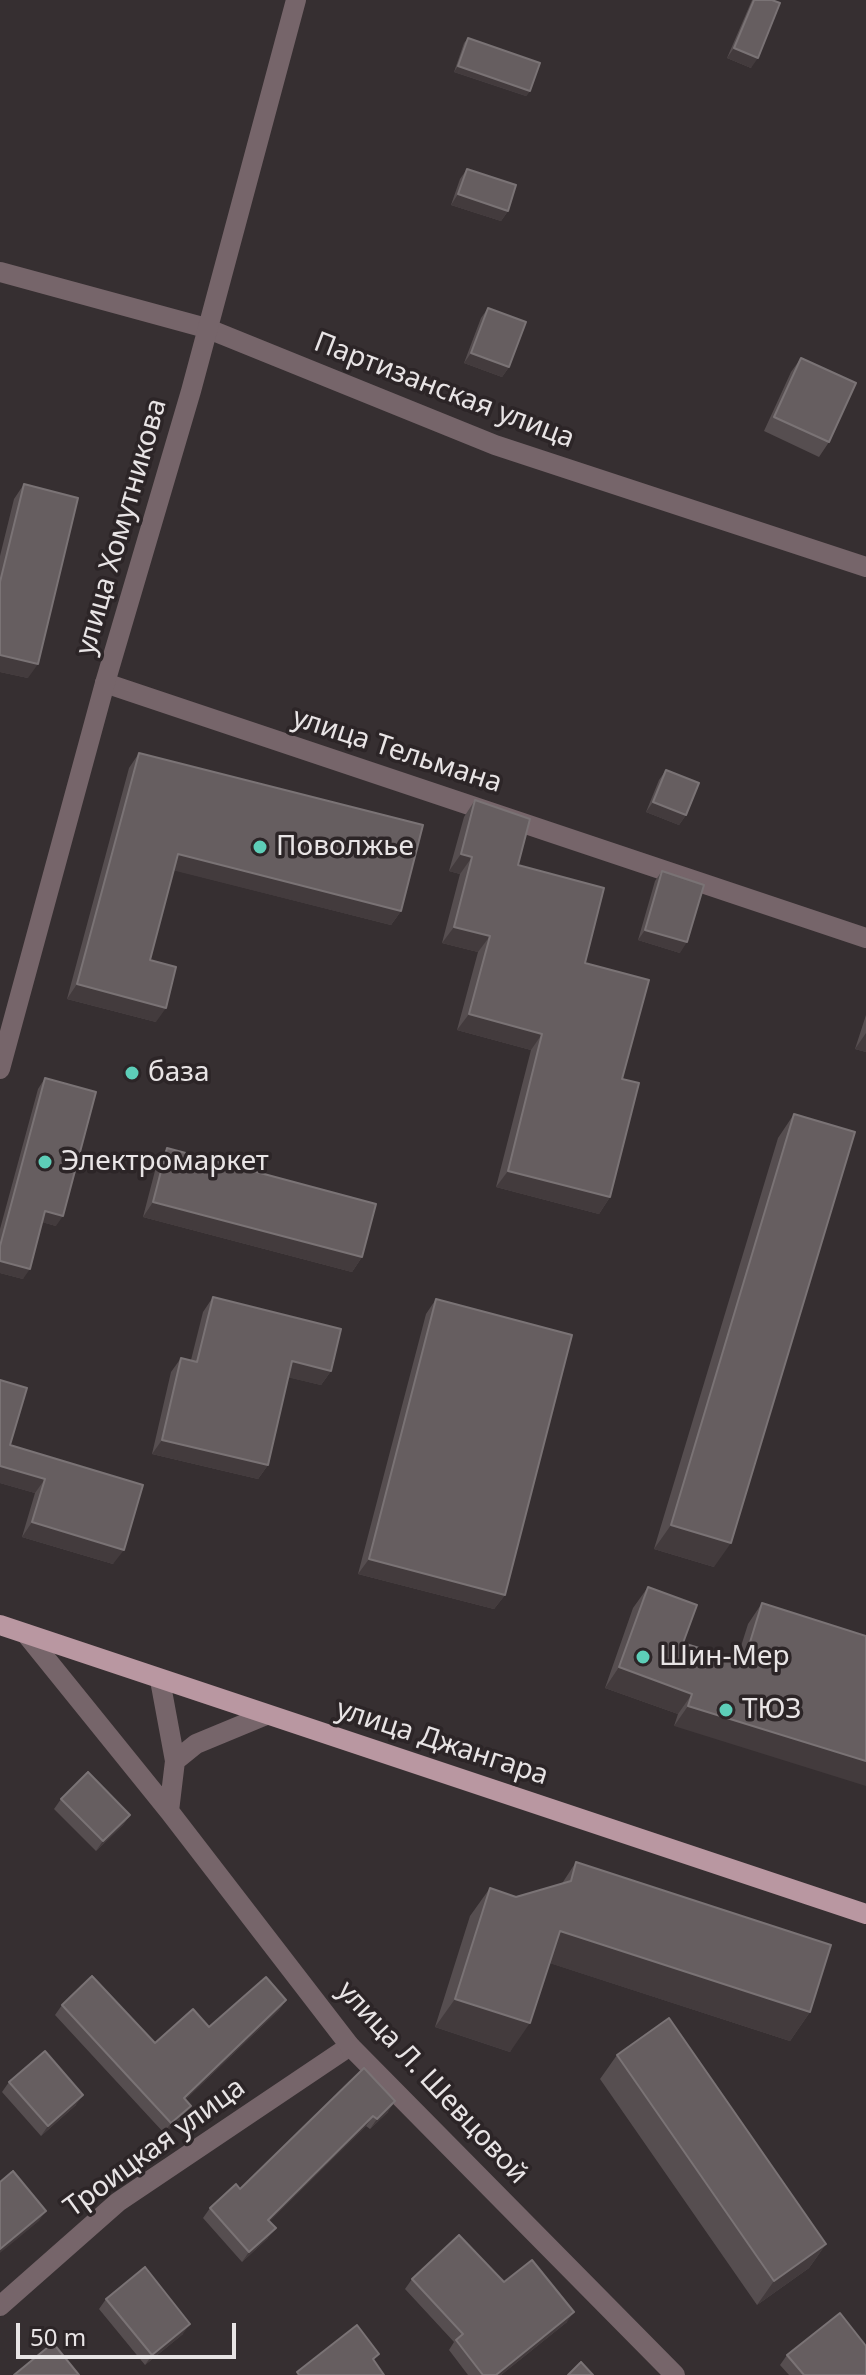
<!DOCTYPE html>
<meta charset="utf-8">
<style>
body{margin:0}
#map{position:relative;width:866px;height:2375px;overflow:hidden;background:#362f31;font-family:"Noto Sans",sans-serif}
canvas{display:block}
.scale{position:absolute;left:16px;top:2323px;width:220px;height:36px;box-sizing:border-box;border:4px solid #e8e4e5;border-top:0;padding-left:10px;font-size:24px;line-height:28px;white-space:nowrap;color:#e8e4e5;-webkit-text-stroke:6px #2c2527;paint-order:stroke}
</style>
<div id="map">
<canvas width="866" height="2375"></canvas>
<div class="scale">50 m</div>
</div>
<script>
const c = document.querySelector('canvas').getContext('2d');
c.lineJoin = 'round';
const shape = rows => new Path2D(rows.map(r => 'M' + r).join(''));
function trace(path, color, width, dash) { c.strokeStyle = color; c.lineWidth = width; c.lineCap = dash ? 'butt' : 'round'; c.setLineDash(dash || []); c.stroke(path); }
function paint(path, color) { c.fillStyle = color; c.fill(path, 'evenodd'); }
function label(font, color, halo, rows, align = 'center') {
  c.font = font + ' "Noto Sans",sans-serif'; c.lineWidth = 7; c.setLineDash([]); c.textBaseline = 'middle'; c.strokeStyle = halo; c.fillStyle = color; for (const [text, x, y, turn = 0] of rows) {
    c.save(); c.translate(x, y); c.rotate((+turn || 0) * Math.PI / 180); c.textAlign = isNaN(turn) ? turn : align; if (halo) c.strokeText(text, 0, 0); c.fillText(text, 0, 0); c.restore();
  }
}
trace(shape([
 [0,272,206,328,495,445,866,567],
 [105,683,866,938],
 [0,2306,118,2202,350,2046]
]), '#76656a', 20);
trace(shape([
 [0,1069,105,683,191,391,296,0],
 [26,1634,169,1811,350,2046,675,2375],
 [160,1680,175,1761],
 [169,1811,175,1761,196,1744,266,1715]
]), '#76656a', 20);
trace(shape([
 [0,1625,866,1914]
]), '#b997a1', 20);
paint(shape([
 [752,0,772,0,751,68,727,58],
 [468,38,530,91,526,96,454,72,464,43],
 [467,169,508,211,501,221,451,205,460,179],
 [488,308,509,367,502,377,464,363,481,318],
 [801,358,829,442,819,457,764,431,791,372],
 [24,484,28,678,0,672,0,556,14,499],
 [139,753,401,911,391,925,174,870,150,960,156,1022,67,999,129,768],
 [666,770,686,815,679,825,646,812,659,780],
 [475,800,585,963,622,1079,610,1197,599,1214,496,1187,531,1050,457,1030,478,952,442,943,460,874,449,871,464,817],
 [662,871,680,953,638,940,655,881],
 [866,1015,866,1052,855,1049],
 [45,1078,56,1226,42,1222,23,1279,0,1273,0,1229,38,1089],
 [794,1114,714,1567,654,1549,778,1138],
 [167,1148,362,1257,352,1272,143,1217,157,1163],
 [213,1297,331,1371,321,1385,288,1377,268,1465,258,1479,152,1454,171,1372,181,1358,191,1360,203,1312],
 [436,1299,505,1595,494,1609,358,1574,426,1314],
 [0,1380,10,1445,143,1485,113,1564,22,1537,35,1493,0,1483],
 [648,1587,683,1643,737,1659,748,1624,762,1603,866,1636,674,1726,678,1714,605,1688,633,1608],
 [61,1799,130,1815,123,1825,96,1851,54,1809],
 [576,1862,810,2012,790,2041,550,1963,510,2052,435,2027,470,1916,490,1888,516,1897,561,1885],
 [286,2000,279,2010,185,2100,184,2116,164,2133,55,2015,62,2005,155,2043,209,2027],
 [617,2055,826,2244,809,2268,757,2305,600,2079],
 [364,2068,388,2112,370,2129,366,2126,269,2221,268,2238,242,2262,203,2218,210,2208,240,2189],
 [9,2082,76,2105,41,2136,2,2092],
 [412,2279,504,2282,567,2322,501,2375,468,2375,449,2350,454,2342,405,2289],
 [106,2299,183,2334,145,2365,99,2309],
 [787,2355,866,2375,789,2375,780,2365]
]), '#564e50');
paint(shape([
 [734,48,758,58,751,68,727,58],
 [458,66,530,91,526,96,454,72],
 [458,194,508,211,501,221,451,205],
 [471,353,509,367,502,377,464,363],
 [0,655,38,664,28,678,0,672],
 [653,802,686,815,679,825,646,812],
 [178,854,401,911,391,925,168,869],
 [461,854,472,857,460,874,449,871],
 [454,927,490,936,478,952,442,943],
 [645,930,687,942,680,953,638,940],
 [77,984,166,1008,156,1022,67,999],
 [469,1014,542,1034,531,1050,457,1030],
 [866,1033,866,1052,855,1049],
 [508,1171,610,1197,599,1214,496,1187],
 [153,1202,362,1257,352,1272,143,1217],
 [45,1211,63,1216,56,1226,38,1221],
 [0,1261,30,1269,23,1279,0,1273],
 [292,1361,331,1371,321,1385,282,1376],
 [162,1440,268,1465,258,1479,152,1454],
 [0,1466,45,1479,35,1493,0,1483],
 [32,1522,124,1550,113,1564,22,1537],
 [671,1525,731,1543,714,1567,654,1549],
 [369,1559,505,1595,494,1609,358,1574],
 [619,1667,692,1694,678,1714,605,1688],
 [688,1706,866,1761,866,1786,674,1726],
 [130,1815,123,1825,96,1851,103,1841],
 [560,1931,810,2012,790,2041,540,1960],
 [455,1999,530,2023,510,2052,435,2027],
 [286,2000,279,2010,177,2108,184,2098],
 [83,2095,76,2105,41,2136,48,2126],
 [395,2101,388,2112,370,2129,377,2119],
 [191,2106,184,2116,164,2133,171,2123],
 [373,2116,366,2126,261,2230,268,2220],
 [46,2211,39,2221,0,2253,0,2249],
 [276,2228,268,2238,242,2262,249,2252],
 [826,2244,809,2268,757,2305,774,2281],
 [574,2312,567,2322,501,2375,496,2375],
 [190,2324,183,2334,145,2365,152,2355]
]), '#433b3d');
const building = shape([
 [754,0,772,0,780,3,758,58,734,48,754,0],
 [468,38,540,63,530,91,458,66,468,38],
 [467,169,516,185,508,211,458,194,467,169],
 [488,308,526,322,509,367,471,353,488,308],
 [801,358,856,383,829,442,774,417,801,358],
 [24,484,78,498,38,664,0,655,0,582,24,484],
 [139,753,423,825,401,911,178,854,150,960,176,967,166,1008,77,984,139,753],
 [666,770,699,783,686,815,653,802,666,770],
 [475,800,530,819,518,865,604,888,585,963,649,980,622,1079,639,1083,610,1197,508,1171,542,1034,469,1014,490,936,454,927,472,857,461,854,475,800],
 [662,871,704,885,687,942,645,930,662,871],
 [45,1078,96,1092,63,1216,45,1211,30,1269,0,1261,0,1246,45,1078],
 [794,1114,855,1132,731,1543,671,1525,794,1114],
 [167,1148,376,1204,362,1257,153,1202,167,1148],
 [213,1297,341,1329,331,1371,292,1361,268,1465,162,1440,181,1358,197,1362,213,1297],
 [436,1299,572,1335,505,1595,369,1559,436,1299],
 [0,1380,27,1388,10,1445,143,1485,124,1550,32,1522,45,1479,0,1466,0,1380],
 [648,1587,697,1605,683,1643,744,1662,762,1603,866,1636,866,1761,688,1706,692,1694,619,1667,648,1587],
 [88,1772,130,1815,103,1841,61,1799,88,1772],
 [576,1862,831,1945,810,2012,560,1931,530,2023,455,1999,490,1888,516,1897,571,1881,576,1862],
 [92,1976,155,2043,193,2009,209,2027,266,1977,286,2000,184,2098,191,2106,171,2123,62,2005,92,1976],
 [669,2018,826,2244,774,2281,617,2055,669,2018],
 [45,2051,83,2095,48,2126,9,2082,45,2051],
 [364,2068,395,2101,377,2119,373,2116,268,2220,276,2228,249,2252,210,2208,236,2184,240,2189,364,2068],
 [13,2171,46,2211,0,2249,0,2182,13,2171],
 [459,2235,504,2282,532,2260,574,2312,496,2375,483,2375,456,2340,463,2334,412,2279,459,2235],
 [145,2267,190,2324,152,2355,106,2299,145,2267],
 [840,2313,866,2346,866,2375,804,2375,787,2355,840,2313],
 [357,2325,379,2354,373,2359,384,2375,299,2375,297,2372,357,2325],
 [53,2343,79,2375,14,2375,53,2343],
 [581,2362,593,2375,568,2375,581,2362]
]);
paint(building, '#665e60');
trace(building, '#7a7375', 2);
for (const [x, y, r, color] of [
 [260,847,8,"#5dceb8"],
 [132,1073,8,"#5dceb8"],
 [45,1162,8,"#5dceb8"],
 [643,1657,8,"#5dceb8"],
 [726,1710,8,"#5dceb8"]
]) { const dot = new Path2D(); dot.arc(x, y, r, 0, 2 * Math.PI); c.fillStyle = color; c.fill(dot); trace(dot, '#2c2527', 3); }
label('28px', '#e8e4e5', '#2c2527', [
 ["Партизанская улица",444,391,21],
 ["улица Хомутникова",122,527,-74],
 ["улица Тельмана",397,751,18],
 ["улица Джангара",442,1743,18],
 ["улица Л. Шевцовой",432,2083,47],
 ["Троицкая улица",155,2148,-36]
]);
label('28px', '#e8e4e5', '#2c2527', [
 ["Поволжье",276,847],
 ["база",148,1073],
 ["Электромаркет",61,1162],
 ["Шин-Мер",659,1657],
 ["ТЮЗ",742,1710]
], 'left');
</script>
